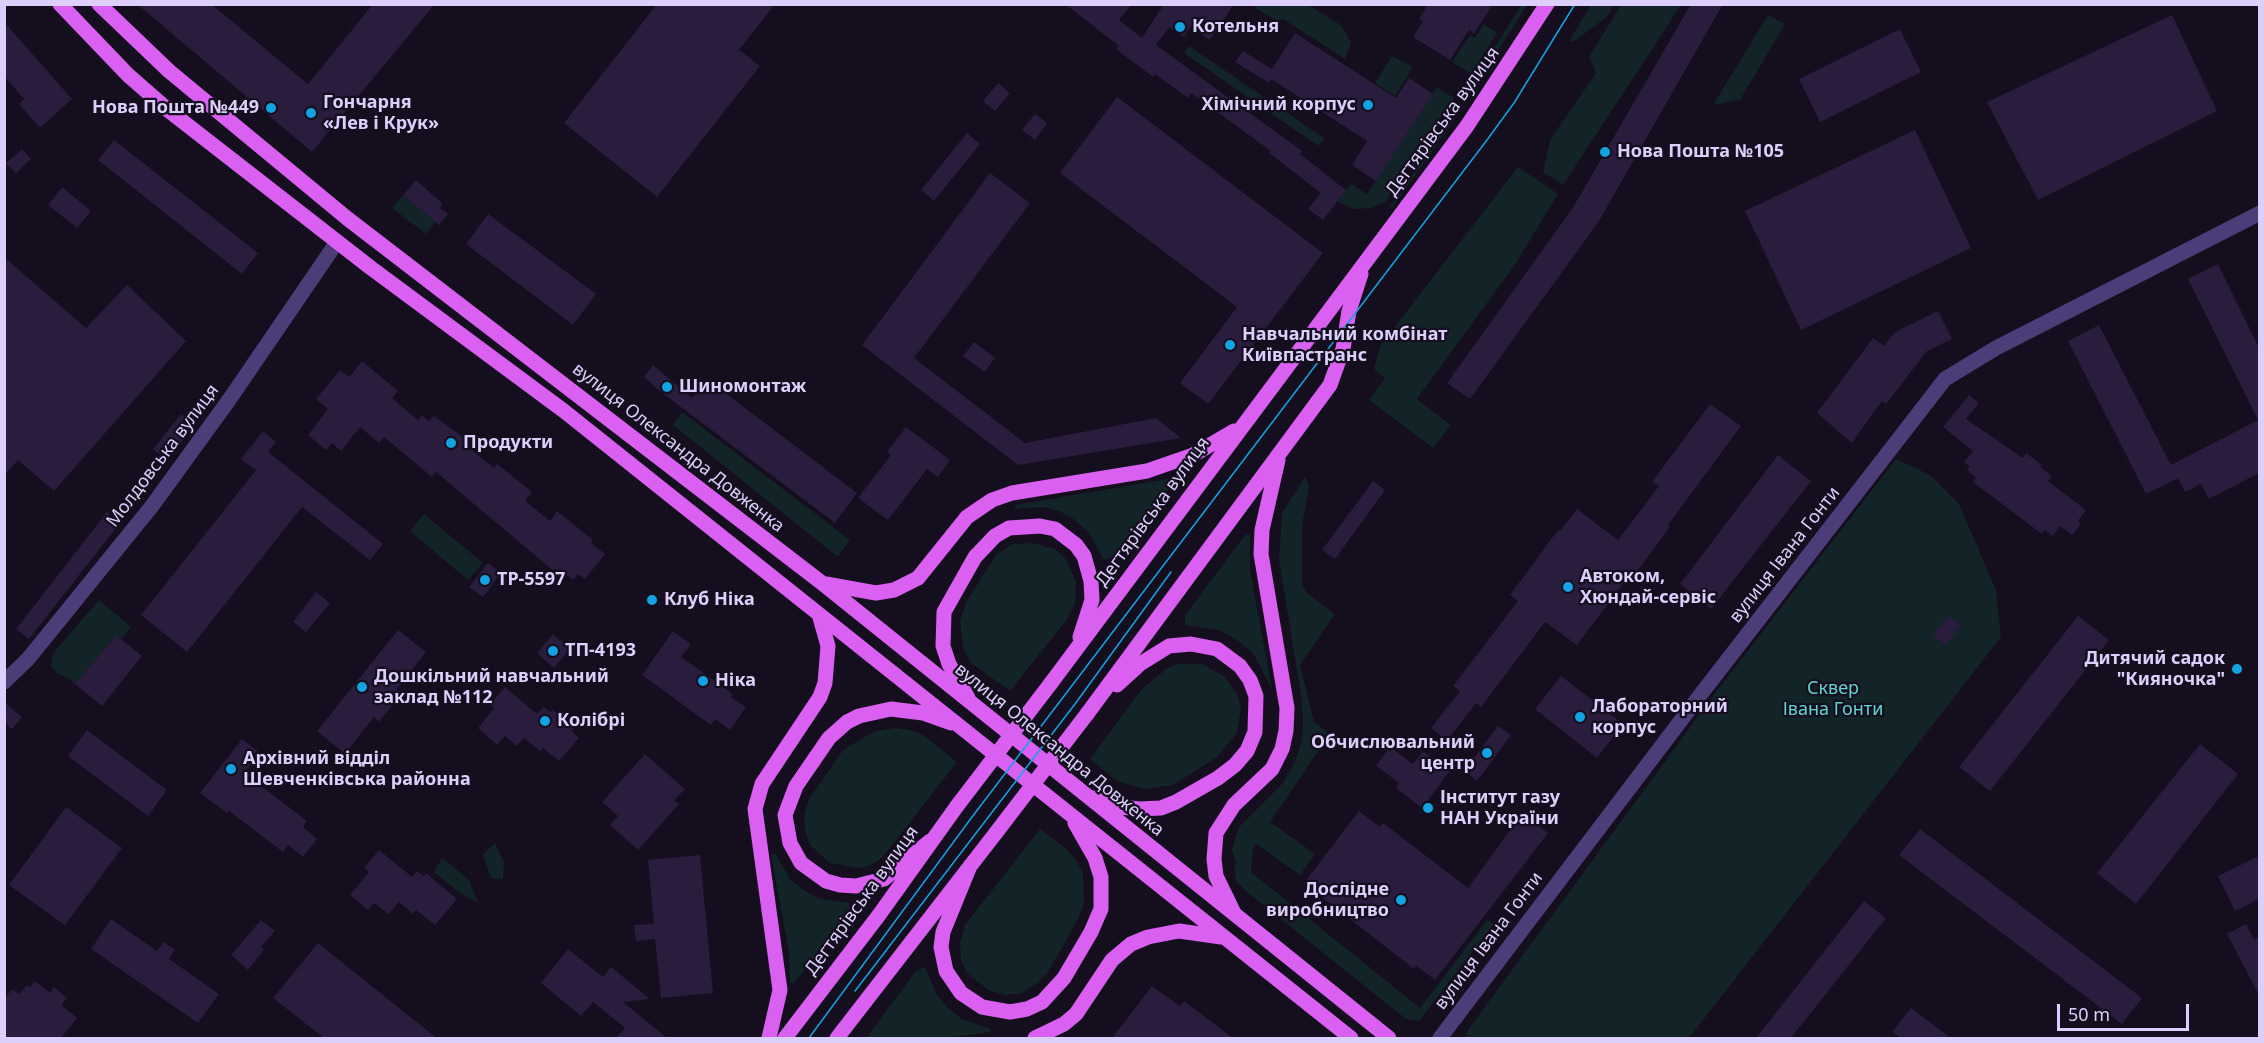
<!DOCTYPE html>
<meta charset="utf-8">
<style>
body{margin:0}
#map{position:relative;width:2264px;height:1043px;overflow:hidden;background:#140e1e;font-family:"Noto Sans",sans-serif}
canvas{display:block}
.frame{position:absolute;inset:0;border:6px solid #ddcffb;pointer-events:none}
.scale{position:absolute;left:2057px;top:1004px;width:132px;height:27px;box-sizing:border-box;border:3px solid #ddcffb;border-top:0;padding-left:8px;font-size:18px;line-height:21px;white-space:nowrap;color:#ddcffb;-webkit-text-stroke:4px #140e1e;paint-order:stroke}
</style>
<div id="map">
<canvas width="2264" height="1043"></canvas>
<div class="frame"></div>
<div class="scale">50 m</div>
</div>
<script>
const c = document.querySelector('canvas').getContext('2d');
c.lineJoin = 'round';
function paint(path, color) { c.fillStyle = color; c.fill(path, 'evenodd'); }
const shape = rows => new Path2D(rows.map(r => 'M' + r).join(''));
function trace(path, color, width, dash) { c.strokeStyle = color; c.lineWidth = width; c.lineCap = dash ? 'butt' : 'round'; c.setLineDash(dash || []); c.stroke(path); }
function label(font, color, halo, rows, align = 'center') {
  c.font = font + ' "Noto Sans",sans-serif'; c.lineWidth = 4.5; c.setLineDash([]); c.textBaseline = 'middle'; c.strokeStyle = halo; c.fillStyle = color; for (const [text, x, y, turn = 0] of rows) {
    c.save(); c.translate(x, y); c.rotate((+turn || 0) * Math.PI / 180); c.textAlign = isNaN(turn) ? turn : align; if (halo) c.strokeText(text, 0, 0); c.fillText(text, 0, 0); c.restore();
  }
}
paint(shape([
 [1256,4,1308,5,1341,25,1351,42,1345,59,1283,19,1277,21,1254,7],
 [1522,4,1527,5,1480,79,1476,77],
 [1591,5,1614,5,1607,17,1573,42,1570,40],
 [1621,5,1681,5,1563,185,1543,172,1550,140,1596,73,1589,57],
 [1768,15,1785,24,1740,100,1713,105],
 [1484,24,1497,33,1471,74,1452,62,1470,35,1475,38],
 [1189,46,1324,138,1318,146,1184,53],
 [1392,56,1413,67,1395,96,1375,83],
 [1437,87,1454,98,1385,202,1371,208,1355,209,1337,202,1351,184,1367,194],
 [1459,108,1461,110,1392,208,1390,206],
 [1518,167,1558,194,1514,266,1417,399,1451,425,1433,448,1369,400,1385,378,1374,369,1380,346],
 [403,195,436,222,426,234,392,208],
 [682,412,850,540,838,557,673,425],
 [1896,459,1930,475,1959,504,1996,590,2001,637,1689,1038,1466,1038,1468,1030,1716,692],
 [1305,477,1309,485,1302,527,1302,585,1307,593,1335,614,1300,665,1314,722,1330,734,1270,822,1315,854,1300,875,1256,844,1253,848,1251,872,1420,1008,1487,920,1494,924,1419,1021,1406,1019,1246,891,1236,881,1234,866,1236,864,1232,849,1239,827,1283,783,1295,762,1302,740,1303,719,1301,695,1279,560,1282,513],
 [1168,479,1170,488,1119,554,1104,560,1089,533,1075,520,1059,511,1043,507,1015,509,1015,505],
 [424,514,483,563,468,580,410,531],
 [1245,535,1250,535,1250,570,1272,689,1253,653,1237,640,1219,630,1185,625,1185,615],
 [1033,543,1055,549,1066,559,1076,582,1075,603,1068,618,1010,691,971,663,963,649,960,620,968,599,996,555,1013,544],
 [99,600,131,627,121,639,116,635,75,684,68,678,58,674,51,666,53,653],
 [1177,664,1202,664,1224,676,1237,694,1241,707,1237,733,1217,757,1173,785,1145,789,1117,781,1090,759,1141,690,1166,669],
 [895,728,910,730,923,735,957,762,882,858,869,866,858,868,830,863,810,845,805,831,804,816,809,799,843,750,875,731],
 [1040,829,1068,850,1076,860,1083,872,1084,903,1077,921,1048,972,1037,983,1022,993,1006,995,990,991,968,974,961,961,960,943,965,925],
 [495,843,504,862,503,879,491,878,483,854],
 [775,853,790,879,802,889,818,898,850,903,849,913,794,983,790,983,789,952,771,855],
 [442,858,469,880,478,903,460,893,434,872],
 [925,967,937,995,948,1008,962,1019,991,1029,991,1032,943,1038,866,1038,916,971]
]), '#122427');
paint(shape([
 [137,4,211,4,308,84,373,4,435,4,312,152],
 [657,4,775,4,739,50,760,66,657,197,564,123],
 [1065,4,1132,4,1119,20,1142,38,1164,4,1234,4,1210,40,1190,27,1184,37,1169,27,1156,45,1302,151,1300,154,1346,190,1323,220,1308,209,1321,193,1269,153,1271,151,1191,93,1188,98,1155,74,1153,77,1116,49,1119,46],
 [1428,4,1493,4,1474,34,1469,30,1450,60,1413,37,1423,21,1419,19],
 [1691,4,1723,4,1599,221,1470,399,1447,383,1572,209],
 [2172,15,2217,111,2038,200,1987,102],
 [4,22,72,99,40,128,19,104,24,99,4,76],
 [1900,29,1921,72,1820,122,1799,79],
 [1295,33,1396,98,1409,78,1433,94,1376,181,1352,165,1367,141,1271,79,1269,83,1235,62,1243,51,1272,69],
 [998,83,1010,93,995,111,983,101],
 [1117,97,1323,253,1208,404,1180,383,1237,307,1060,173],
 [1035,114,1047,123,1035,140,1022,130],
 [1915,130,1971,248,1801,330,1745,211],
 [967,133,980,144,934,201,921,190],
 [114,140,258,253,242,274,98,160],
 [22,149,31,159,16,173,6,163],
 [990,173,1030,203,914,358,1025,443,1156,418,1181,438,1018,465,862,345],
 [416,180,443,204,440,208,448,214,439,225,403,195],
 [62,187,91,211,77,228,48,205],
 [488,214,596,294,573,325,466,244],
 [4,257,86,328,127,285,186,341,54,491,18,460,4,476],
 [2218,264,2259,348,2259,473,2209,499,2201,484,2185,492,2178,478,2146,494,2068,341,2099,325,2171,465,2258,420,2188,279],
 [1938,311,1952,339,1927,351,1886,404,1882,401,1852,443,1817,413,1873,338,1884,346,1895,332],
 [974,342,995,358,985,372,963,356],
 [362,361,398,391,392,398,418,420,422,415,429,421,434,416,471,443,468,447,494,468,497,464,532,492,525,501,550,521,557,511,593,540,591,543,605,554,585,579,578,574,573,580,559,569,556,573,436,472,432,477,384,437,379,443,360,427,341,451,332,443,326,450,308,435,328,409,316,399,340,370,349,377],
 [653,365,692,398,707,379,857,493,835,523,657,389,644,377],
 [1969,395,1979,403,1966,419,2023,458,2026,453,2042,465,2040,467,2052,476,2048,481,2086,510,2078,521,2081,524,2072,535,2060,526,2053,536,2045,530,2042,534,1973,482,1976,478,1967,470,1970,467,1964,462,1973,451,1943,427],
 [1710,404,1741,426,1668,525,1670,527,1635,574,1632,572,1577,645,1545,622,1481,707,1476,703,1447,741,1431,728,1460,691,1453,686,1518,601,1510,595,1558,530,1560,531,1577,509,1618,540,1659,486,1652,482],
 [181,414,195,425,167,460,153,449],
 [906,427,950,460,938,477,927,469,888,520,858,498,891,455,887,452],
 [263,431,276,442,268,452,383,544,370,560,302,507,187,652,141,615,256,470,241,459],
 [1778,455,1811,481,1711,609,1680,584],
 [1373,481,1385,490,1335,559,1322,550],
 [107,512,120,523,29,639,16,629],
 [488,563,501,573,483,597,469,587],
 [316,592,330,603,306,632,293,622],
 [1949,616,1961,625,1946,645,1933,635],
 [2078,616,2109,640,1990,791,1959,767],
 [398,630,426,652,397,689,402,693,379,722,374,717,345,754,317,731],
 [673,631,691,644,681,657,733,694,731,697,746,707,730,730,715,719,711,725,642,675],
 [553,634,570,649,554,668,537,653],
 [116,635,142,656,102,706,75,684],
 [1561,676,1623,724,1597,758,1535,709],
 [505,687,537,714,544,707,550,712,553,710,574,729,572,731,579,738,559,761,543,748,540,751,524,738,517,746,505,736,497,745,478,728,494,708,490,704],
 [4,702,22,717,12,729,4,722],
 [1498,726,1511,735,1477,781,1464,771],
 [87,730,167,790,148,816,68,756],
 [242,739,260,753,244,773,307,821,303,827,317,839,303,857,288,845,283,852,229,811,227,813,200,793],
 [2200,744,2238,774,2136,904,2097,873],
 [1390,747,1413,764,1423,751,1450,771,1422,808,1396,788,1399,783,1376,766],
 [645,754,685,789,674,800,679,804,638,850,610,825,618,816,602,802],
 [66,807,122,848,65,925,9,885],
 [1359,811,1380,827,1383,823,1468,888,1522,814,1548,833,1435,980,1416,966,1414,969,1304,883],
 [1920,829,2142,998,2122,1024,1899,855],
 [379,850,412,877,417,871,424,876,426,873,457,899,435,925,416,910,413,914,399,902,389,914,374,903,368,910,350,895,369,872,364,868],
 [700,855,713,993,661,998,655,939,636,941,634,925,654,924,648,860],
 [2259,856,2259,899,2235,911,2218,876],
 [1864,901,1886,918,1791,1038,1756,1038],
 [111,919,157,951,164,942,175,950,169,959,219,994,198,1023,91,949],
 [261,920,275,931,261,947,264,950,248,970,231,955],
 [2246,924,2254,940,2259,937,2259,995,2227,934],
 [318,943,399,1008,437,1038,324,1038,273,998],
 [568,949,603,977,611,967,650,999,623,1002,667,1038,616,1038,625,1028,593,1002,581,1016,541,983],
 [35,981,50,993,54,987,67,998,61,1005,77,1018,61,1038,4,1038,4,999,12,989,19,994,27,985,30,987],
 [1152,986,1180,1006,1184,1001,1233,1038,1112,1038],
 [1911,1008,1951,1038,1901,1038,1892,1032]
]), '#291c3d');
trace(shape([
 [4,682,28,659,152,506,229,400,337,242],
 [1440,1038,1701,694,1945,379,1996,348,2260,213]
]), '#4c3d79', 15);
trace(shape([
 [60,4,128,75,168,110,371,268,564,411,1351,1038],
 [99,4,169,71,348,219,822,583,1389,1038],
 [826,584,876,593,894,590,918,578,967,517,992,500,1012,493,1147,471,1193,455,1234,431],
 [1051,683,1467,126,1547,4],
 [968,698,949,664,943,646,944,612,975,557,995,536,1009,528,1040,526,1055,529,1076,545,1084,556,1091,581,1092,600,1080,637],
 [1087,714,1330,385,1343,349,1349,311,1361,274],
 [1093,798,1121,807,1140,809,1161,808,1176,802,1218,778,1235,765,1247,751,1255,732,1256,696,1250,680,1240,666,1217,649,1191,644,1169,646,1140,664,1117,685],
 [930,841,884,879,856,886,840,885,826,881,801,863,790,843,785,815,796,786,829,738,847,722,859,716,891,709,923,713,951,723],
 [970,866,943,932,941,947,946,971,961,993,982,1007,1010,1012,1027,1009,1042,1002,1064,978,1091,932,1101,909,1101,877,1095,858,1075,823],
 [1234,913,1216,876,1214,859,1216,833,1234,805,1272,769,1282,749,1286,731,1287,708,1261,554,1262,530,1278,460],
 [769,1038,780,990,755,809,762,784,820,697,825,683,828,646,819,614],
 [785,1038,879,915,957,806],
 [837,1038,995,834],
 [1035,1038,1064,1024,1076,1014,1112,960,1131,944,1148,937,1179,931,1221,937]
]), '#d960f1', 15);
trace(shape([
 [855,991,1075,704,1171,572],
 [809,1038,972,817,1487,140,1514,103,1575,4]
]), '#14a3e2', 1.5);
trace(shape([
 [957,806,1051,683],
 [995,834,1087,714]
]), '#d960f1', 15);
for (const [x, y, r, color] of [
 [1180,27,6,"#14a3e2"],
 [1368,105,6,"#14a3e2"],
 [271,108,6,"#14a3e2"],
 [311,113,6,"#14a3e2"],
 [1605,152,6,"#14a3e2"],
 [1230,345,6,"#14a3e2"],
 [667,387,6,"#14a3e2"],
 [451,443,6,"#14a3e2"],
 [485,580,6,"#14a3e2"],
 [1568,587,6,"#14a3e2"],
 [652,600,6,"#14a3e2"],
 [553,651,6,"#14a3e2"],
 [2237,669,6,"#14a3e2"],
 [703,681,6,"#14a3e2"],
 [362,687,6,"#14a3e2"],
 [1580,717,6,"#14a3e2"],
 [545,721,6,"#14a3e2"],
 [1487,753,6,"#14a3e2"],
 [231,769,6,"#14a3e2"],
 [1428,808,6,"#14a3e2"],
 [1401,900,6,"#14a3e2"]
]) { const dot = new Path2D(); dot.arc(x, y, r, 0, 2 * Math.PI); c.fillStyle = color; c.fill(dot); trace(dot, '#140e1e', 2); }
label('bold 18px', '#ddcffb', '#140e1e', [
 ["Котельня",1192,27],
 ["Гончарня",323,103],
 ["«Лев і Крук»",323,124],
 ["Хімічний корпус",1356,105,"right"],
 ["Нова Пошта №449",259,108,"right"],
 ["Нова Пошта №105",1617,152],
 ["Навчальний комбінат",1242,335],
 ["Київпастранс",1242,356],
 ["Шиномонтаж",679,387],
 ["Продукти",463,443],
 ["Автоком,",1580,577],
 ["Хюндай-сервіс",1580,598],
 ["ТР-5597",497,580],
 ["Клуб Ніка",664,600],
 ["ТП-4193",565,651],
 ["Дитячий садок",2225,659,"right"],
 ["\"Кияночка\"",2225,680,"right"],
 ["Дошкільний навчальний",374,677],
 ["заклад №112",374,698],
 ["Ніка",715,681],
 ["Лабораторний",1592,707],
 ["корпус",1592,728],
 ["Колібрі",557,721],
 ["Обчислювальний",1475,743,"right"],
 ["центр",1475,764,"right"],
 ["Архівний відділ",243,759],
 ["Шевченківська районна",243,780],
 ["Інститут газу",1440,798],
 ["НАН України",1440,819],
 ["Дослідне",1389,890,"right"],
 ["виробництво",1389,911,"right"]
], 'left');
label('18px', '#ddcffb', '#140e1e', [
 ["Дегтярівська вулиця",1443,122,-54],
 ["вулиця Олександра Довженка",678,448,38],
 ["Молдовська вулиця",163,456,-53],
 ["Дегтярівська вулиця",1153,512,-54],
 ["вулиця Івана Гонти",1785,555,-52],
 ["вулиця Олександра Довженка",1059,750,39],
 ["Дегтярівська вулиця",862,901,-54],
 ["вулиця Івана Гонти",1489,941,-53]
]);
label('18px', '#62d4cf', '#140e1e', [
 ["Сквер",1833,689],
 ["Івана Гонти",1833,710]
]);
</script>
